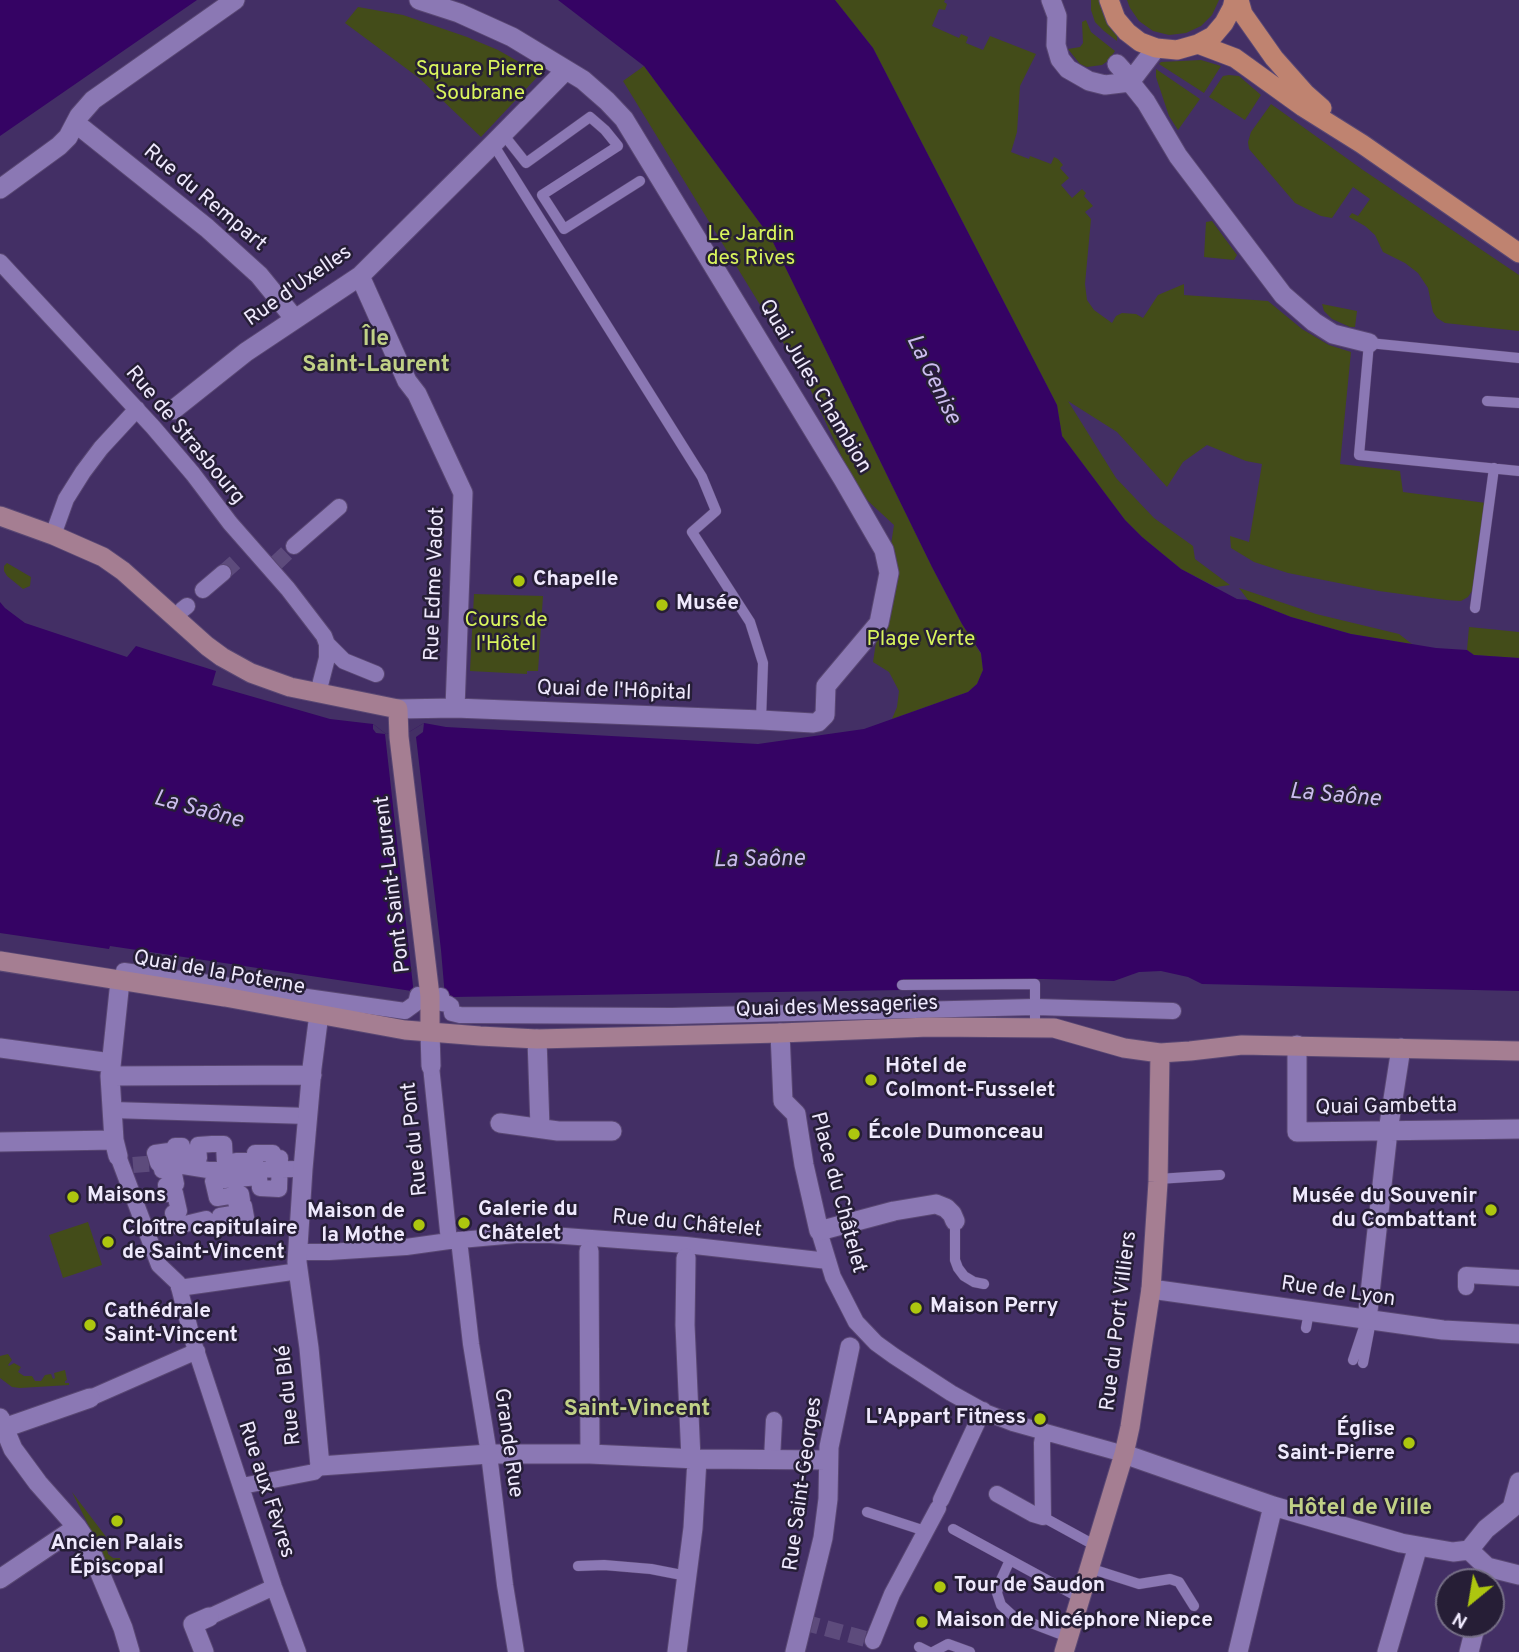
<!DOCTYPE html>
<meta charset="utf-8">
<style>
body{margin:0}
#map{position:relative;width:1519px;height:1652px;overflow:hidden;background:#432f65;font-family:Overpass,sans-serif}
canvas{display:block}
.north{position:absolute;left:1435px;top:1568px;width:70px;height:70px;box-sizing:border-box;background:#261e36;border:2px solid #766f86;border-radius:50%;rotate:210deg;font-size:19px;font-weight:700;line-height:28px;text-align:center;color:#efe9fd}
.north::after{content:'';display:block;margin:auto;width:24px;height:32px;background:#adc60f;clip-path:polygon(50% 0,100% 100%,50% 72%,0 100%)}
</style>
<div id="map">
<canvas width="1519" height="1652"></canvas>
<div class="north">N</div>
</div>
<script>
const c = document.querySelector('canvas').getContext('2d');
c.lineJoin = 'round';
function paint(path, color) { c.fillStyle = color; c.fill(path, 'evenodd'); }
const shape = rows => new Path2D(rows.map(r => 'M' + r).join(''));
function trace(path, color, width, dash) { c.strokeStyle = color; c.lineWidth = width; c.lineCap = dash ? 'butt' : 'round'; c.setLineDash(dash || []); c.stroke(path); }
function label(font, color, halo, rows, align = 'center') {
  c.font = font + ' Overpass,sans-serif'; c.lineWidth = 5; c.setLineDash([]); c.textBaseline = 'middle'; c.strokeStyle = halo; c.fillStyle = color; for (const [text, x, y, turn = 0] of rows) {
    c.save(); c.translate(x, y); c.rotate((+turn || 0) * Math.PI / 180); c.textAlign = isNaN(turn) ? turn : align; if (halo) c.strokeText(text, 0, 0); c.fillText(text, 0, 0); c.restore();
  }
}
paint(shape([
 [835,0,945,0,944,2,947,4,945,10,939,9,932,26,959,38,961,34,968,37,966,43,983,50,990,36,1036,54,1020,86,1017,132,1011,152,1029,159,1030,156,1051,164,1054,157,1058,159,1063,165,1060,168,1069,178,1061,185,1072,198,1082,189,1086,193,1084,196,1093,206,1085,212,1091,219,1085,284,1087,300,1094,310,1112,323,1116,316,1122,313,1136,314,1143,318,1158,295,1184,284,1184,295,1268,301,1302,329,1329,345,1351,352,1340,464,1400,471,1403,492,1486,503,1474,588,1468,597,1461,601,1446,600,1379,591,1288,573,1254,562,1231,548,1230,536,1249,542,1262,464,1246,461,1207,445,1183,462,1167,487,1117,432,1068,401,1116,478,1154,518,1193,546,1195,559,1230,585,1216,587,1181,569,1142,537,1125,520,1062,436,1057,405,873,48],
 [1091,0,1100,0,1117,34,1117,41,1104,31,1095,22,1091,10],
 [1127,0,1219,0,1212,15,1201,26,1186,33,1169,35,1153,31,1139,21,1130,8],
 [358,7,403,15,467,37,498,50,540,74,481,137,419,78,345,23],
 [1086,20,1091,32,1115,51,1109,60,1102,65,1087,67,1080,64,1068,49,1080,47,1083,43,1082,22],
 [1201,60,1221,66,1204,93,1159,64,1161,62],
 [644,66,771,238,932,567,962,624,981,654,983,670,977,684,968,692,892,719,897,707,899,691,889,672,873,662,894,525,868,501,853,481,806,380,623,81],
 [1156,69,1200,99,1178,130,1169,116,1156,77],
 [1229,75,1239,76,1261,95,1245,120,1209,97,1223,76],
 [1271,104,1363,170,1519,275,1519,331,1445,323,1437,318,1433,312,1428,288,1418,273,1405,263,1383,252,1375,235,1365,226,1349,217,1352,213,1358,216,1370,199,1353,187,1332,218,1321,216,1295,203,1249,149,1248,142,1251,132],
 [1212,221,1237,255,1234,260,1204,257,1206,222],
 [1322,304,1357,311,1355,327,1350,327,1332,319,1324,311],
 [7,563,31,577,30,586,23,589,7,576,4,571,4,566],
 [1239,588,1316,614,1399,634,1412,644,1351,634,1291,617,1248,600],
 [474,594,543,596,538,671,527,671,527,674,470,671],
 [1469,627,1519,632,1519,658,1474,655,1467,650],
 [88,1222,102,1265,63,1278,49,1235],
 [8,1354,12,1360,8,1365,9,1366,14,1363,21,1367,18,1372,24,1376,32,1376,35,1381,41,1381,45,1375,51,1374,53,1379,55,1378,54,1373,65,1370,67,1380,65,1381,65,1383,69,1383,69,1385,20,1388,12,1387,0,1378,0,1356],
 [72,1492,110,1542,107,1547,108,1554,113,1558,120,1558,121,1563,108,1565]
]), '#434c19');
paint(shape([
 [0,0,197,0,0,136],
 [558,0,835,0,873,48,1057,405,1062,436,1125,520,1142,537,1181,569,1237,599,1248,600,1291,617,1351,634,1436,648,1467,650,1474,655,1519,658,1519,991,1202,984,1188,977,1161,971,1139,972,1114,981,1043,979,903,979,903,990,452,997,110,946,109,949,0,933,0,602,5,608,25,623,127,657,136,646,216,671,212,685,330,719,373,724,386,734,409,732,424,723,446,727,758,744,864,729,968,692,977,684,983,670,981,653,962,624,932,567,771,238,644,66]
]), '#350364');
paint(shape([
 [424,723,423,732,416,737,441,950,445,997,414,995,385,734,376,733,373,729,373,724,386,734,409,732]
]), '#432f65');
trace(shape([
 [275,564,294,546],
 [223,573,241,557],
 [133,1165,157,1163],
 [803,1622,873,1641]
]), '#5d4b7c', 16, [16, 8]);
const service = shape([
 [503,134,526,163,590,117,605,130,618,146,542,195,564,229,640,181],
 [493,144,702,477,716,511,692,532,750,622,763,663,761,720],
 [1519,358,1369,343,1359,455,1519,471],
 [1487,401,1519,403],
 [1475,608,1494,468],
 [902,985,1035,984,1035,1027],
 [1158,1179,1220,1175],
 [955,1221,955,1260,958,1268,964,1276,974,1282,984,1284],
 [1306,1328,1309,1312],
 [1353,1360,1364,1327],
 [1363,1363,1371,1321],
 [867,1512,919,1529,925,1533],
 [1043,1517,1096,1546],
 [953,1529,1080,1598],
 [1010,1560,999,1584,997,1593,1001,1605,1013,1616,1068,1637],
 [578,1566,604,1565,651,1569,687,1576],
 [1089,1568,1139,1584,1170,1579,1179,1582,1194,1606],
 [919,1647,929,1652],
 [933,1652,948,1644,970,1652]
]);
const pedestrian = shape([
 [0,262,153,427,193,474,230,523,288,589,324,636,327,644,344,661,376,674],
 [53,535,66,499,83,472,101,448,137,409],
 [294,546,339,507],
 [203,590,223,573],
 [182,610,187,606],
 [318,693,327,658,327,644],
 [124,971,405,1011,416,1003,418,995],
 [441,996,442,1003,448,1004,451,1006,452,1013,460,1015,672,1016,1035,1007,1173,1011],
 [431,1066,449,1241],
 [112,1110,308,1116],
 [212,1144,224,1144,225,1164,236,1165,236,1161,255,1161,255,1153,273,1153,273,1158,280,1158,279,1189,260,1188,259,1177,213,1181,217,1198,241,1194,242,1200,236,1201,237,1207,244,1206,246,1217,233,1219,232,1214,220,1216,221,1221,208,1223,206,1219,177,1226,173,1213,179,1211,175,1193,168,1194,166,1185,176,1184,173,1169,162,1170,162,1167,158,1163,155,1153,169,1151,170,1157,171,1159,175,1159,175,1146,182,1146,185,1157,199,1158,198,1145,212,1144],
 [118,1156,159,1265,178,1283,193,1341,274,1587,298,1652],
 [177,1165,208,1170,303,1169],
 [819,1231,833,1277,856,1322,876,1343,894,1356,951,1393,987,1413,1013,1423,1124,1454],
 [459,1240,471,1344,489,1454,505,1585,516,1652],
 [297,1252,329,1252,406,1247,449,1241,516,1235,551,1235,686,1245,828,1261],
 [1466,1287,1466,1275,1519,1278],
 [179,1288,299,1271],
 [90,1398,197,1351],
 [772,1459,774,1420],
 [242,1486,314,1472,320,1466],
 [997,1494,1033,1514,1043,1517,1042,1443,1044,1432],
 [941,1500,983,1410],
 [209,1617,274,1587],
 [873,1641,892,1594,938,1508]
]);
const minor = shape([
 [1051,0,1057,16,1056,45,1060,59,1068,69,1089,81,1105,85,1130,82,1146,102,1178,156,1283,295,1314,322,1333,334,1369,343],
 [1117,64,1126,74,1130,82,1156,48],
 [75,124,83,129,207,228,259,275,294,318],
 [0,189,59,146,68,137,79,116,93,100,235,0],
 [360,276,407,381,417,394,463,493,455,708],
 [173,410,246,352,360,276,493,144,566,70],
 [398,709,455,708,761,720,813,723,818,722,825,715,826,686,879,623,889,573,884,550,843,479,624,119,607,101,583,80,512,37,459,13,419,0],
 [319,1014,312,1068,303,1169,297,1262,309,1348,320,1466,489,1454,590,1454,697,1459,828,1460],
 [430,1032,431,1066],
 [780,1033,783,1101,796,1114,804,1165,819,1231,894,1211,936,1204,946,1208,952,1214,955,1221],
 [537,1039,540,1127],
 [1297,1045,1297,1132,1519,1129],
 [0,1048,111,1063],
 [110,1076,312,1075],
 [500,1123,558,1131,612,1131],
 [0,1142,114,1140],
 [118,1156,114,1140,110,1076,120,981],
 [589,1251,590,1454],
 [686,1258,685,1325,691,1459],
 [1151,1289,1443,1330,1519,1334],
 [1367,1320,1388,1131,1401,1048],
 [0,1418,13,1449,38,1483,77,1527,87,1542,123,1628,130,1652],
 [4,1428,90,1398],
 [1124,1454,1273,1506,1401,1543,1453,1552,1469,1550,1486,1529,1512,1508],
 [1512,1508,1519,1482],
 [1469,1550,1487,1567,1519,1575],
 [0,1579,77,1527],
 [204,1652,193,1624,209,1617],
 [677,1652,693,1528,697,1459],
 [795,1652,823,1538,828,1499,829,1447,850,1347],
 [1238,1652,1273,1506],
 [1387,1652,1418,1546],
 [1469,1652,1476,1624]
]);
const secondary = shape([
 [0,516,53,535,103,557,123,571,207,646,222,657,251,673,290,687,398,709,399,737,430,996,430,1032],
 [0,961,225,997,405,1030,480,1036,537,1039,780,1033,929,1027,1054,1028,1124,1048,1160,1053,1190,1051,1242,1045,1519,1051],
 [1064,1652,1124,1454,1130,1427,1151,1289,1158,1182,1160,1053]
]);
const primary = shape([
 [1109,0,1116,19,1127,32,1140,42,1156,48,1177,50,1198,44,1213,36,1224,23,1232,8,1234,0],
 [1239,0,1243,14,1274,58,1305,93,1322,108],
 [1198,44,1235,58,1303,107,1362,144,1519,253]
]);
trace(service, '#594773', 11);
trace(pedestrian, '#594773', 18);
trace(minor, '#594773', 21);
trace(secondary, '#594773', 21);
trace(primary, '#594773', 21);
trace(service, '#8b78b4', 10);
trace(pedestrian, '#8b78b4', 16);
trace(minor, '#8b78b4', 19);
trace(secondary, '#a57e92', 19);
trace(primary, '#bf8370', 19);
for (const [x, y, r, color] of [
 [519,581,7,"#adc60f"],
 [662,605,7,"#adc60f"],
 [871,1080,7,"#adc60f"],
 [854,1134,7,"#adc60f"],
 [73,1197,7,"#adc60f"],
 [1491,1210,7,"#adc60f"],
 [464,1223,7,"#adc60f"],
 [419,1225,7,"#adc60f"],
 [108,1242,7,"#adc60f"],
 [916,1308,7,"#adc60f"],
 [90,1325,7,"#adc60f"],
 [1040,1419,7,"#adc60f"],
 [1409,1443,7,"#adc60f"],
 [117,1521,7,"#adc60f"],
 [940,1587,7,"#adc60f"],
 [922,1622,7,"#adc60f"]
]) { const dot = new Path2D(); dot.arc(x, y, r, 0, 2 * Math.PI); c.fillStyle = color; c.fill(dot); trace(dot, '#261e36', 2.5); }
label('21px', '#d9f45d', '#261e36', [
 ["Square Pierre",480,71],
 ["Soubrane",480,95],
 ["Le Jardin",751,236],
 ["des Rives",751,260],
 ["Cours de",506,622],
 ["l'Hôtel",506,646],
 ["Plage Verte",921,641]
]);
label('21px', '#efe9fd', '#261e36', [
 ["Rue du Rempart",204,199,40],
 ["Rue d'Uxelles",299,287,-35],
 ["Quai Jules Chambion",814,387,59],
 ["Rue de Strasbourg",184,436,50],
 ["Rue Edme Vadot",436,584,-88],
 ["Quai de l'Hôpital",614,692,2],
 ["Pont Saint-Laurent",394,884,-97],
 ["Quai de la Poterne",219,974,10],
 ["Quai des Messageries",837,1008,-2],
 ["Quai Gambetta",1386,1108,-1],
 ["Rue du Pont",416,1139,-96],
 ["Place du Châtelet",837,1193,75],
 ["Rue du Châtelet",687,1225,5],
 ["Rue de Lyon",1338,1293,8],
 ["Rue du Port Villiers",1120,1321,-83],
 ["Rue du Blé",290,1395,-96],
 ["Grande Rue",507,1443,82],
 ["Rue Saint-Georges",804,1484,-82],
 ["Rue aux Fèvres",265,1490,72]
]);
label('bold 21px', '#efe9fd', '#261e36', [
 ["Chapelle",533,581],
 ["Musée",676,605],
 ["Hôtel de",885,1068],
 ["Colmont-Fusselet",885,1092],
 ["École Dumonceau",868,1134],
 ["Maisons",87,1197],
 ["Musée du Souvenir",1477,1198,"right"],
 ["du Combattant",1477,1222,"right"],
 ["Galerie du",478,1211],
 ["Châtelet",478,1235],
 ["Maison de",405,1213,"right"],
 ["la Mothe",405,1237,"right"],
 ["Cloître capitulaire",122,1230],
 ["de Saint-Vincent",122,1254],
 ["Maison Perry",930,1308],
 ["Cathédrale",104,1313],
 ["Saint-Vincent",104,1337],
 ["L'Appart Fitness",1026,1419,"right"],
 ["Église",1395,1431,"right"],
 ["Saint-Pierre",1395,1455,"right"],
 ["Ancien Palais",117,1545,"center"],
 ["Épiscopal",117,1569,"center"],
 ["Tour de Saudon",954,1587],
 ["Maison de Nicéphore Niepce",936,1622]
], 'left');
label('bold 23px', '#c1d186', '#261e36', [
 ["Île",376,340],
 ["Saint-Laurent",376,366],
 ["Saint-Vincent",637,1410],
 ["Hôtel de Ville",1360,1509]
]);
label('italic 23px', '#ccbdef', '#261e36', [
 ["La Genise",932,380,64],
 ["La Saône",1335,797,5],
 ["La Saône",198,811,15],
 ["La Saône",759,861,-1]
]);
</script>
